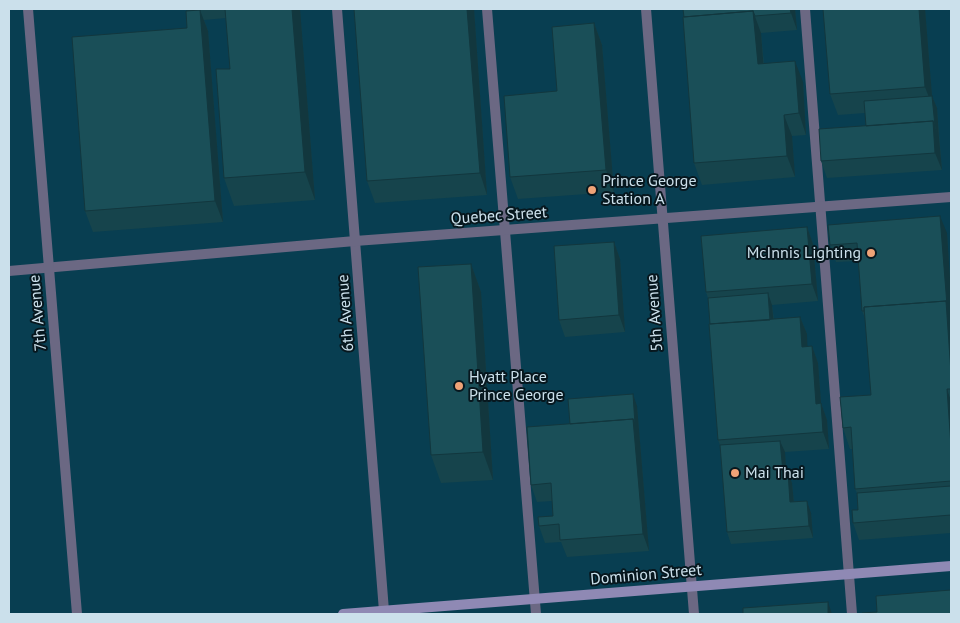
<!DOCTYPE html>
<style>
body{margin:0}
#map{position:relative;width:960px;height:623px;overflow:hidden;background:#073142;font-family:"PT Sans",sans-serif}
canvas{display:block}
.frame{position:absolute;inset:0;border:10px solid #cbe0eb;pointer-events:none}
</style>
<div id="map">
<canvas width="960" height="623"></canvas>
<div class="frame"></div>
</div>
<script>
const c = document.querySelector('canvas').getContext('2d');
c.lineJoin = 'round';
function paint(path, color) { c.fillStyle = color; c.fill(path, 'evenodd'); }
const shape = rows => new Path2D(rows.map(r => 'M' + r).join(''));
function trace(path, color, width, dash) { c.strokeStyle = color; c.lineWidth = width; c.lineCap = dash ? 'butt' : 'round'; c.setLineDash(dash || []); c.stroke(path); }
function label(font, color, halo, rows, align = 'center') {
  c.font = font + ' "PT Sans",sans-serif'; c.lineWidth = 4; c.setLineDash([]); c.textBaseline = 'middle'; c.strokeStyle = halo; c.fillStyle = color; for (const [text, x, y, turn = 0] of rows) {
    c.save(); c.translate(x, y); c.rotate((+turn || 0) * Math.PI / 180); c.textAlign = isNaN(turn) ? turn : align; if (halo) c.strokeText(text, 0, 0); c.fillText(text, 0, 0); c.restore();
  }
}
paint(shape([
 [9,9,951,9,951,614,9,614]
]), '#083e51');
trace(shape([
 [487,9,536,614],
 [805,9,852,614],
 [355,241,384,611]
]), '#6b6883', 10);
trace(shape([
 [337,9,355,241],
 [646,9,694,614],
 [9,271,355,241,951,197]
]), '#6b6883', 10);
trace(shape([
 [28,9,77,614]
]), '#6b6883', 10);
trace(shape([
 [343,614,951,566]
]), '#8f89b4', 10);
paint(shape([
 [200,9,300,9,315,200,234,206,224,178,230,69,226,18,204,20,208,31,223,222,93,232,85,211,187,28,200,10],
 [474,9,487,195,375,203,367,181],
 [795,9,797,30,761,33,764,64,803,82,806,135,792,136,795,177,702,185,694,163,683,17],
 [823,9,925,9,932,96,937,108,942,170,827,178,821,161,866,126,865,113,838,115,830,94],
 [594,23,602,45,614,192,518,199,510,177],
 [807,227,813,244,818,301,772,305,774,319,800,317,807,334,807,346,812,346,818,363,821,403,827,420,829,449,785,452,786,472,792,483,794,502,811,513,813,538,731,544,727,532,720,445,718,440,708,298,706,292],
 [947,233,951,294,951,533,859,540,853,523,858,510,857,493,855,489,852,449,850,449,843,428,871,395,865,318,862,311,858,261,836,262,830,245],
 [614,242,620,259,625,332,565,337,559,320],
 [471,264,481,292,493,480,441,483,431,455],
 [637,406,649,551,567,557,561,542,545,543,539,526,553,516,552,501,537,502,531,485]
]), '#16444c');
paint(shape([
 [292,9,300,9,315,200,305,172],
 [467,9,474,9,487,195,480,173],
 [790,9,795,9,797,30,791,13],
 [919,9,925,9,933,108,925,87],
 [200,10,208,31,223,222,215,201],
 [753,11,761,33,765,85,758,64],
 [594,23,602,45,614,192,606,170],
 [795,61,803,82,806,135,799,113],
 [932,96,937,108,939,138,935,126],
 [784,115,792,136,795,177,787,156],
 [933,121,939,138,942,170,935,153],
 [940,216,947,233,951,294,951,373,946,301],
 [807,227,813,244,818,301,812,284],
 [614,242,620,259,625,332,619,315],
 [471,264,481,292,493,480,483,452],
 [768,293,772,305,775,337,771,325],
 [800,317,807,334,808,364,802,347],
 [812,346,818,363,821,403,827,420,829,449,823,432,816,404],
 [947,389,951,401,951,446],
 [633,394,637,406,649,551,643,534,633,419],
 [780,441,785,452,787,484,783,472],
 [788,472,792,483,795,514,790,502],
 [807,501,811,513,813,538,809,526],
 [828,602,832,614,828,614]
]), '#12373e');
const building = shape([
 [225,9,292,9,305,172,224,178,216,69,230,69,225,9],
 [354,9,467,9,480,173,367,181,354,9],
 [683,9,790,9,791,13,755,16,753,11,684,17,683,9],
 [823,9,919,9,925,87,830,94,823,9],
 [200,10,215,201,85,211,72,37,187,28,186,11,200,10],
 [753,11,758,64,795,61,799,113,784,115,787,156,694,163,683,17,753,11],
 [594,23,606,170,510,177,504,96,557,91,552,27,594,23],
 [932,96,935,126,933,121,866,126,864,101,932,96],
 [933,121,935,153,821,161,819,129,933,121],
 [940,216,947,305,946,301,864,307,864,311,862,311,857,243,830,245,828,225,940,216],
 [807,227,812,284,706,292,701,236,807,227],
 [614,242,619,315,559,320,554,246,614,242],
 [471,264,483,452,431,455,418,267,471,264],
 [768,293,770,320,710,324,708,298,768,293],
 [946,301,951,373,951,389,947,389,951,446,951,481,855,489,851,427,843,428,840,397,871,395,864,307,946,301],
 [800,317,802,347,812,346,816,404,821,403,823,432,718,440,709,324,800,317],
 [633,394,635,424,633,419,570,424,568,399,633,394],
 [633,419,643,534,560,540,559,524,539,526,538,517,553,516,551,483,531,485,527,427,633,419],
 [780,441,783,472,788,472,790,502,807,501,809,526,727,532,720,445,780,441],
 [951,486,951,515,853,523,852,510,858,510,857,493,951,486],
 [951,590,951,614,862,614,862,613,877,612,876,596,951,590],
 [828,602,828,614,743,614,743,608,828,602]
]);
paint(building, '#1a4f58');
trace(building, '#12373e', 1);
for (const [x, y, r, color] of [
 [592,190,5,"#efa377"],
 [871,253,5,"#efa377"],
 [459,386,5,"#efa377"],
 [735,473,5,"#efa377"]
]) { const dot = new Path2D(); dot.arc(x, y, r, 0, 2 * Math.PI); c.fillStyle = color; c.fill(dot); trace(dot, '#07171e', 2); }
label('16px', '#cbe0eb', '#07171e', [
 ["Prince George",602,181],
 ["Station A",602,199],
 ["McInnis Lighting",861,253,"right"],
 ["Hyatt Place",469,377],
 ["Prince George",469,395],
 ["Mai Thai",745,473]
], 'left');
label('16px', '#cbe0eb', '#07171e', [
 ["Quebec Street",499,216,-4],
 ["7th Avenue",38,313,-95],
 ["6th Avenue",346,313,-94],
 ["5th Avenue",655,313,-94],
 ["Dominion Street",646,575,-5]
]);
</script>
